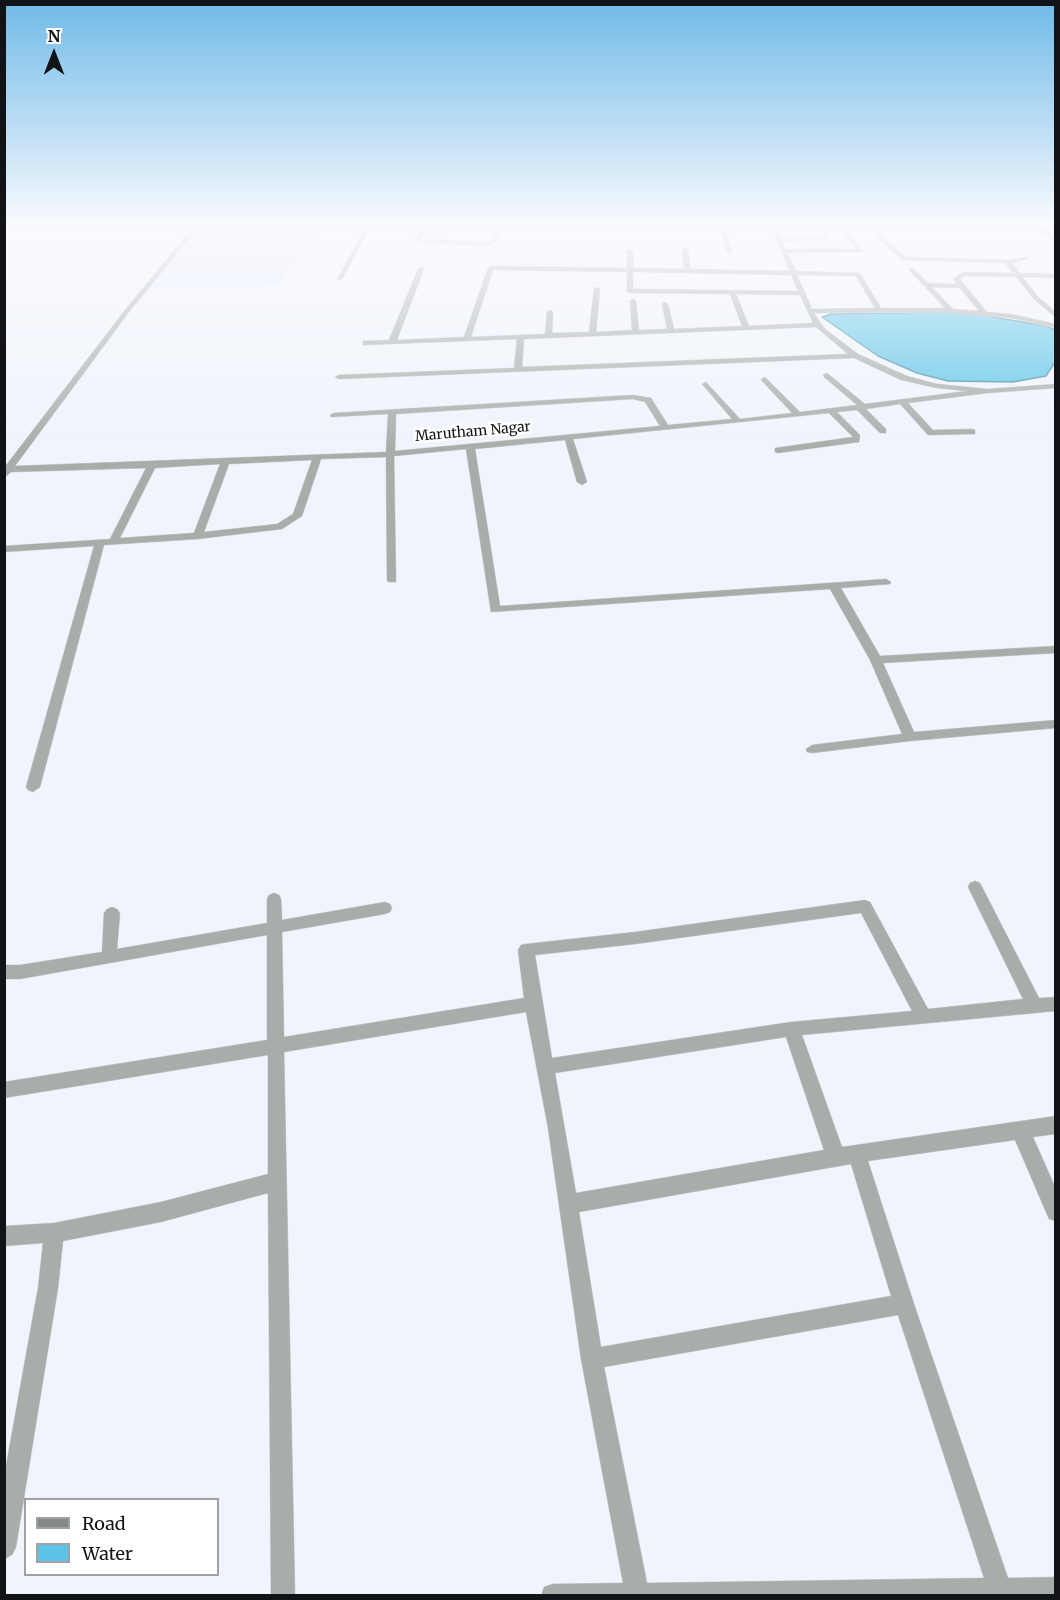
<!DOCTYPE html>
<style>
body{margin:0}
#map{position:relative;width:1060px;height:1600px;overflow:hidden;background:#f1f4fc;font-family:Merriweather,serif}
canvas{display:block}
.frame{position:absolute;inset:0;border:6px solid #121316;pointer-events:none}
.legend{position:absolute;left:24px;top:1498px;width:195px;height:78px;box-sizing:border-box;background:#fff;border:2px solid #a0a1a2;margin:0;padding:8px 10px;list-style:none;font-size:18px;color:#121316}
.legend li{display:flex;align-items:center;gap:12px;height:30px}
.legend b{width:30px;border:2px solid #a0a1a2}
.north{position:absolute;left:24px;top:24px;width:60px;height:60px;-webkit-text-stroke:4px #fff;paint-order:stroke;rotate:0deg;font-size:16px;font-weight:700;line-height:24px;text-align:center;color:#121316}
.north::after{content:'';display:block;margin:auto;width:21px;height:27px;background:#121316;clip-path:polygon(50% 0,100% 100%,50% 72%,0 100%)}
</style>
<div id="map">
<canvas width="1060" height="1600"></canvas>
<div class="frame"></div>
<ul class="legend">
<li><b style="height:8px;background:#868a86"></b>Road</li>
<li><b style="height:16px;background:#5cc4e7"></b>Water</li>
</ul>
<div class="north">N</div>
</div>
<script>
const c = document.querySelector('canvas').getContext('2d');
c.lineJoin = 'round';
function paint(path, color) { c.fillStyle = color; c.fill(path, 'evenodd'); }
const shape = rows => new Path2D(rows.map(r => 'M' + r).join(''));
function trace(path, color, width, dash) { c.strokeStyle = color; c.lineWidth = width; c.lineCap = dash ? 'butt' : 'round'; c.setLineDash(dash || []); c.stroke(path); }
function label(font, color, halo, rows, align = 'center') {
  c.font = font + ' Merriweather,serif'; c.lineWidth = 5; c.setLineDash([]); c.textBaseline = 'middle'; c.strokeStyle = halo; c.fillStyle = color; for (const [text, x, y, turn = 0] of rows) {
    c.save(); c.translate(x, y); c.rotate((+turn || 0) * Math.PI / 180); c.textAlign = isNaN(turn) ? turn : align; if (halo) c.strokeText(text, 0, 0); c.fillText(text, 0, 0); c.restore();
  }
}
paint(shape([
 [199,227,322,227,278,285,150,288]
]), '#e6ebfb');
const water = shape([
 [940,312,987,316,1047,326,1055,330,1055,362,1046,376,1013,382,948,381,917,373,878,356,822,317,831,314,940,312]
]);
paint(water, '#5cc4e7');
trace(water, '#468fa8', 1.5);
const street = shape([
 [193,227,199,227,129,312,15,466,386,452,388,414,331,417,330,415,334,413,633,395,651,398,668,425,732,419,702,384,706,382,740,419,792,413,762,381,761,379,765,377,800,412,857,405,824,377,823,375,827,373,865,404,967,391,937,388,901,380,854,358,339,379,335,377,339,375,514,368,517,339,363,345,363,341,366,341,389,340,418,269,421,267,424,269,397,340,464,337,488,268,491,266,627,268,627,251,630,249,633,251,633,268,684,269,682,250,685,248,688,250,690,269,790,271,771,227,777,227,782,238,825,237,828,239,783,242,786,249,857,249,839,227,845,227,864,252,788,253,796,271,860,273,881,308,945,308,909,270,909,268,913,268,928,283,957,284,953,279,963,272,1013,273,1005,263,902,260,875,236,872,227,878,227,880,234,906,257,1009,260,1028,257,1028,259,1012,263,1020,273,1056,274,1056,278,1023,277,1038,297,1056,312,1056,318,1034,299,1016,277,964,276,960,279,987,312,1011,314,1056,324,1056,328,1011,318,939,312,814,313,825,329,858,354,907,376,937,384,988,389,1056,384,1056,388,988,393,908,403,933,430,972,429,975,430,975,434,928,435,900,404,866,409,886,429,886,433,880,433,857,410,837,412,860,435,859,442,778,453,775,452,775,448,853,437,829,413,573,439,587,482,582,485,577,482,565,440,475,449,500,606,886,579,891,582,890,584,841,588,880,656,1056,646,1056,653,883,663,914,732,1056,720,1056,728,910,741,812,753,807,752,806,749,812,745,902,734,870,660,830,589,491,612,466,449,394,456,396,582,388,582,387,580,386,457,321,459,302,516,282,529,198,539,104,545,40,787,33,792,28,790,26,787,94,546,4,552,4,546,110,539,146,468,11,472,4,478,4,468,125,310,193,227],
 [493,270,627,272,627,291,630,293,730,294,742,326,674,329,668,304,665,302,662,304,667,329,639,330,636,301,633,299,630,301,632,330,596,332,600,289,597,287,594,289,589,332,552,333,553,312,550,310,547,312,545,334,471,337,493,270],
 [633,272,791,275,798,291,633,289,633,272],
 [797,275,856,276,875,308,812,309,797,275],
 [932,287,960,288,979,311,953,309,932,287],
 [736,294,800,295,813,323,749,326,736,294],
 [816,327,848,354,522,367,524,339,816,327],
 [633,399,645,402,660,426,395,451,396,414,633,399],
 [312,460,293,514,277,524,204,532,229,464,312,460],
 [220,464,194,533,120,538,155,468,220,464],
 [365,227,371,227,342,279,337,280,365,227],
 [422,227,428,227,420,239,487,242,491,241,496,227,502,227,495,243,487,246,414,242,422,227],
 [719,227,725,227,732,253,727,252,719,227],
 [1042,227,1056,238,1056,243,1040,230,1042,227],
 [975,881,980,883,1039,998,1056,997,1056,1011,802,1035,842,1147,1056,1116,1056,1134,1033,1137,1056,1189,1056,1221,1049,1219,1015,1140,868,1161,914,1304,1008,1578,1056,1577,1056,1596,541,1596,544,1587,553,1584,623,1583,581,1359,548,1128,526,1012,284,1052,295,1596,271,1596,268,1193,161,1222,63,1241,58,1288,16,1547,12,1555,4,1559,4,1477,38,1288,43,1243,4,1246,4,1226,54,1223,161,1202,268,1174,268,1055,4,1098,4,1082,267,1040,267,935,20,979,4,979,4,965,20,965,102,952,104,913,107,909,112,907,117,909,120,913,117,949,267,923,267,899,269,895,274,893,279,895,281,899,282,920,385,902,390,904,392,908,390,912,385,914,282,932,284,1037,524,998,518,950,521,945,526,944,635,932,865,900,870,902,928,1009,1023,999,968,887,970,883,975,881],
 [861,913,912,1011,791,1022,552,1058,535,955,635,944,861,913],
 [786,1037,824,1150,576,1193,555,1073,786,1037],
 [851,1164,891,1296,601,1347,579,1212,851,1164],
 [898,1315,984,1578,647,1583,604,1367,898,1315]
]);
const secondary = shape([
 [972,227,1056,227,1056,231,976,229,972,227]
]);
trace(street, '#cdd0d7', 1);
trace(secondary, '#cdd0d7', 1);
paint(street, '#a9adaa');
paint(secondary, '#868a86');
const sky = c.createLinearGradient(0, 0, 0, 451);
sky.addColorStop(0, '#70bae8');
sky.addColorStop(0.5, '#f9fafe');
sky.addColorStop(1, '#f9fafe00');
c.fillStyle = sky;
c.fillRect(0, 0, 1060, 451);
label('14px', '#121316', '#fff', [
 ["Marutham Nagar",473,432,-5]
]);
</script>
